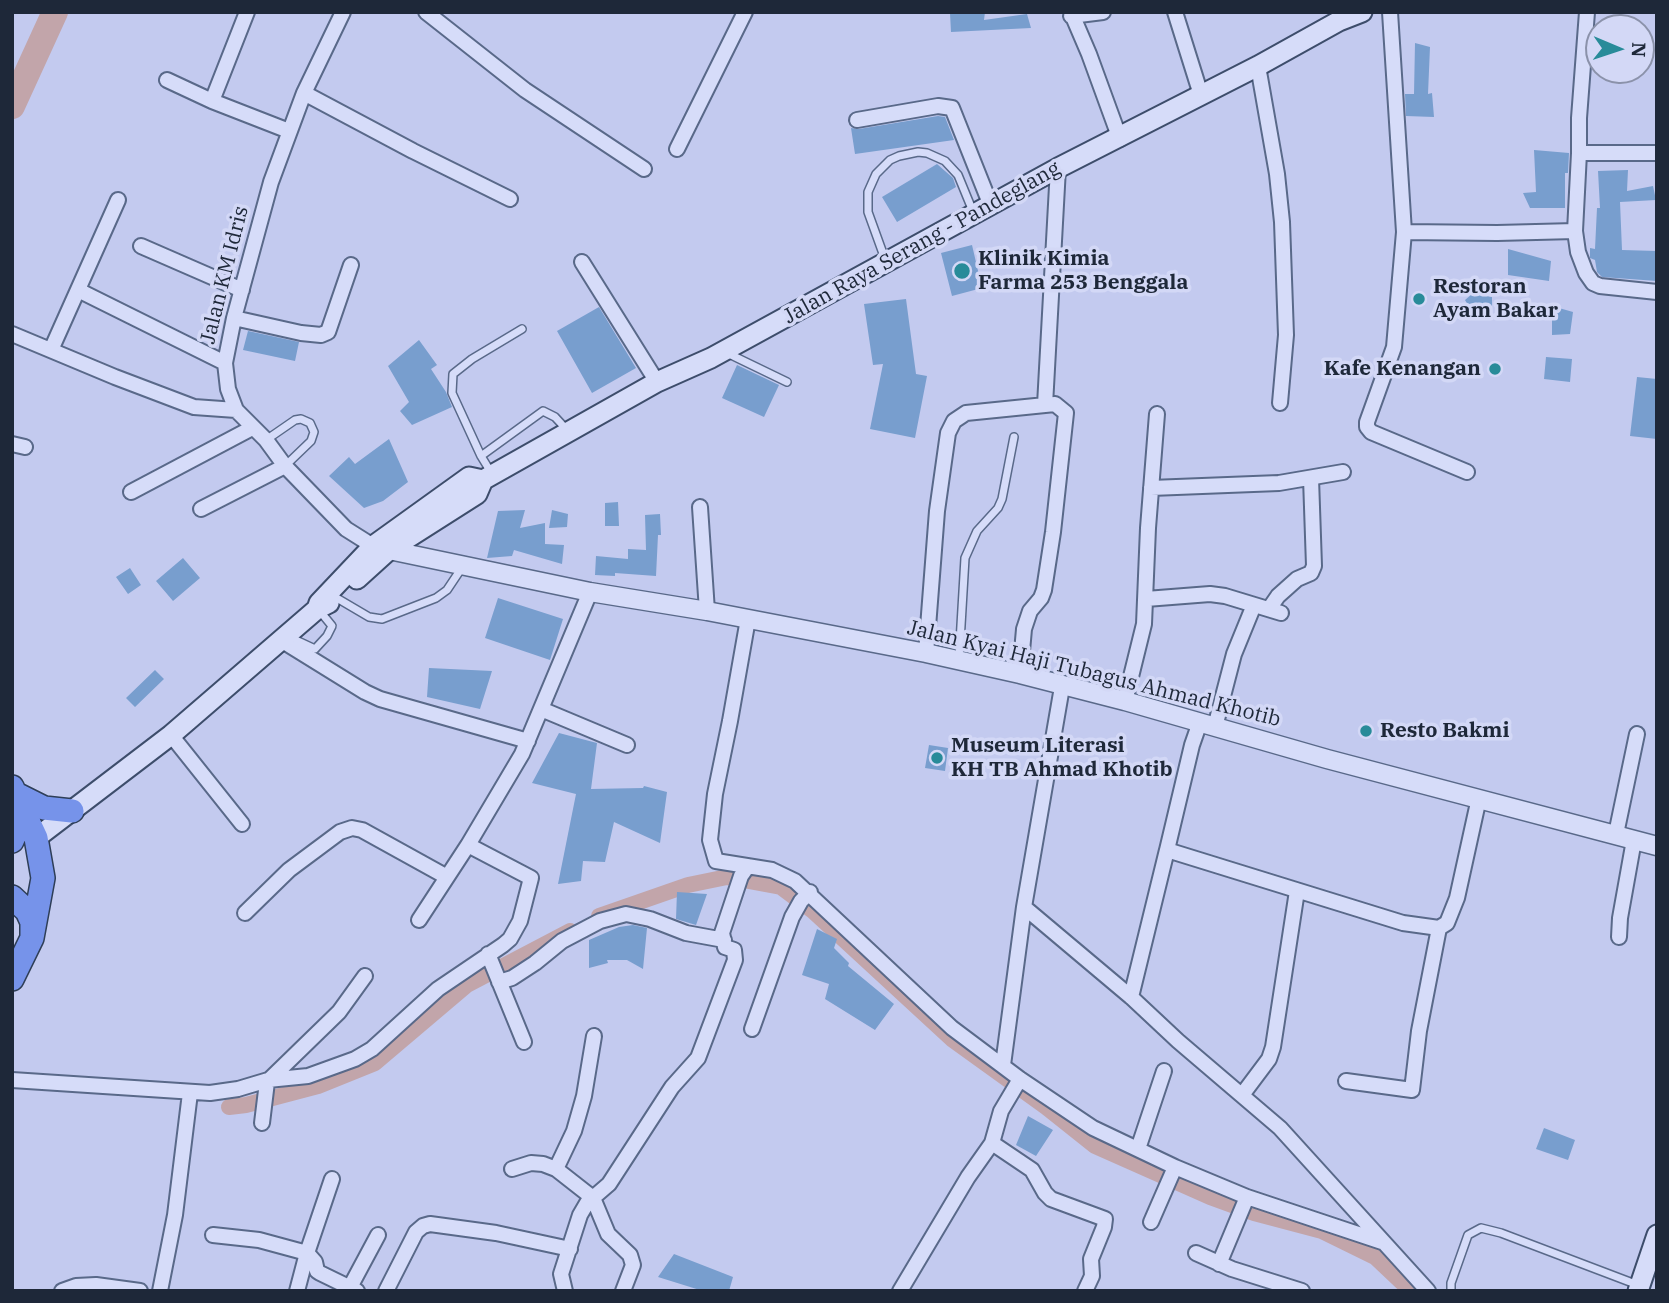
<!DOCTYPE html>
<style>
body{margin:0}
#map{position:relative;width:1669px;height:1303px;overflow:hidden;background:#c3caef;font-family:"IBM Plex Serif",serif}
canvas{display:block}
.frame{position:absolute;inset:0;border:14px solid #1e2839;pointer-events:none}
.north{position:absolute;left:1585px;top:14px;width:70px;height:70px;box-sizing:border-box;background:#d3d8f6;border:2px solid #8b92aa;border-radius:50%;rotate:92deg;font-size:19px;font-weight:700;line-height:28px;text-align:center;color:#1e2839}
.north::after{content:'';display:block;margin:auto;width:24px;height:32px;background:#288b99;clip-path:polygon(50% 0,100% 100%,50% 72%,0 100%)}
</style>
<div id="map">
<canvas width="1669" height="1303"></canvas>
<div class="frame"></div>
<div class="north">N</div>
</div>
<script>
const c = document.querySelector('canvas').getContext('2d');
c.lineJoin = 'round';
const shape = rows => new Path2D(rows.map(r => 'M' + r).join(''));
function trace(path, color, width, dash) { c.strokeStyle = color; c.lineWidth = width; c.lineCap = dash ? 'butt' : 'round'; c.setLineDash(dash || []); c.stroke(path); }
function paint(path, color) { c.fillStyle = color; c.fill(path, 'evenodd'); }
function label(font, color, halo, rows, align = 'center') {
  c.font = font + ' "IBM Plex Serif",serif'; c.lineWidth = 7; c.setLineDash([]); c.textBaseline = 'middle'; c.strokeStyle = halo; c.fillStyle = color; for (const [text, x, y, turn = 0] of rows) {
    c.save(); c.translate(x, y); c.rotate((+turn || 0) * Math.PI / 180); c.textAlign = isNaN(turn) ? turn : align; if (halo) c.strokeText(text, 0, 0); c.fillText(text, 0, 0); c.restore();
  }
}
trace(shape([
 [599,916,688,885,727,877,781,887,813,911,953,1040,1046,1107,1095,1146,1210,1197,1254,1213,1322,1231,1375,1257,1411,1291],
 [229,1107,246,1105,318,1086,375,1063,467,985,570,931]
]), '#c2a5aa', 16);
trace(shape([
 [12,106,55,12]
]), '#c2a5aa', 26);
paint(shape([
 [985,12,984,20,1027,14,1031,28,951,32,950,13],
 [1415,43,1430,47,1428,94,1432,93,1434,117,1406,116,1405,94,1414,94],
 [938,116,945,117,954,140,855,154,851,128,859,129],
 [1534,150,1569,153,1568,173,1565,173,1565,208,1530,208,1523,193,1536,192],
 [937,164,953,178,956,187,897,222,882,197],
 [1628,170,1627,191,1653,186,1656,200,1620,202,1622,250,1657,251,1657,281,1602,277,1597,272,1595,260,1590,258,1590,248,1595,249,1597,208,1600,208,1598,171],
 [972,245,982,288,952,296,941,253],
 [1508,249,1551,261,1549,281,1508,275],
 [1472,294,1492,297,1492,315,1473,314,1465,300],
 [906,299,916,374,927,376,915,438,870,429,883,364,873,365,864,304],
 [1552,306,1573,312,1570,334,1552,335],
 [599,307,636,368,592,393,557,331],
 [248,331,299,342,295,361,243,350],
 [419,340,437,365,431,369,446,392,452,407,412,425,400,411,409,402,388,366],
 [1546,357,1572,359,1570,382,1544,379],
 [737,365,779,385,764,417,722,398],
 [1637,377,1657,379,1657,439,1630,436],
 [389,439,408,482,383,501,364,508,329,476,349,457,355,464],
 [618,502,619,526,605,526,605,503],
 [525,510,520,528,545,523,545,544,564,545,562,564,514,550,512,556,487,558,498,511],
 [552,510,568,514,567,527,549,528],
 [660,514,661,535,658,535,656,576,615,573,615,576,595,575,596,556,628,559,628,549,646,550,645,515],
 [183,558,200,578,173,601,156,581],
 [130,568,141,585,128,594,116,577],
 [498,598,563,619,550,660,485,638],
 [429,668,492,671,480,709,427,697],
 [155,670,164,679,135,707,126,698],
 [559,733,597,743,591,789,643,788,644,786,667,792,660,843,614,822,605,862,583,861,581,881,558,884,576,794,532,783],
 [929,745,948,748,945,771,925,768],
 [677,892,707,894,696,925,676,919],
 [633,925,647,928,643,969,627,960,607,960,608,963,589,968,589,940,619,927],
 [817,929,837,939,834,948,849,963,848,966,894,1004,875,1030,825,999,829,984,802,975],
 [1028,1116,1053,1130,1036,1156,1016,1145],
 [1544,1128,1575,1140,1568,1160,1536,1149],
 [674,1254,733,1277,729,1291,703,1291,658,1277]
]), '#789ece');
const service = shape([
 [885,259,868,212,868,192,876,174,890,160,899,156,918,152,927,153,945,161,958,175,974,214],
 [725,352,787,382],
 [266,440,295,420,301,419,310,423,314,432,311,441,285,466],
 [481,456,543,411,555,417,567,430],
 [492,474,481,456,452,393,453,374,472,359,522,329],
 [335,597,369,617,382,619,436,598,447,590,463,566],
 [287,636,315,649,327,636,332,626,319,610],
 [959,659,965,558,977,531,998,508,1002,499,1014,437],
 [1451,1291,1451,1283,1468,1235,1481,1228,1501,1233,1638,1285]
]);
const minor = shape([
 [343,12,304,93,271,182,234,318,225,363,228,389,236,410,266,440,285,466,346,529,373,546],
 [426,12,525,90,644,169],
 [1071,12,1089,54,1120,139],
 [1175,12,1201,95],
 [1390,12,1404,232,1497,233,1575,231,1579,153,1579,118,1587,12],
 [1071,16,1103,12],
 [1258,66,1277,174,1282,222,1286,335,1280,403],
 [167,80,212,101,289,131],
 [304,93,413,151,510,199],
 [212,101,247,12],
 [857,120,938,106,952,108,991,206],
 [677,149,745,12],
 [1579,153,1657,153],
 [1575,231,1578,252,1586,273,1593,283,1600,286,1657,292],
 [1404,232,1394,347,1367,422,1367,427,1371,432,1467,472],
 [141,246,242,290],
 [582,262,657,382],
 [78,290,225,363],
 [234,318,301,333,321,335,328,332,351,265],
 [12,334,115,377,194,407,236,410],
 [51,350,118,200],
 [1045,405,1058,168],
 [12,444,25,447],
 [1151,488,1279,483,1343,472],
 [131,492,252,428],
 [700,507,707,611],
 [201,509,285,466],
 [1146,599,1210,594,1225,596,1281,613],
 [1269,609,1278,596,1297,579,1311,573,1314,566,1311,478],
 [748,619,730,721,715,794,710,840,716,861,772,870,795,881,952,1028,1020,1079,1093,1128,1175,1167,1247,1197,1382,1242],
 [281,640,365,692,380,699,528,741],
 [926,653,937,511,948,433,954,421,966,413,1055,404,1066,413,1053,532,1044,590,1041,598,1030,611,1024,629,1020,674],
 [1062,687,1024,907,1131,997,1178,1041,1280,1128,1428,1291],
 [1125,701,1144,624,1148,528,1157,414],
 [541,709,627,745],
 [1200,722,1192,745,1167,850,1403,923,1439,928,1447,923,1457,898,1479,798],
 [1215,727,1234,654,1254,605],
 [171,735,242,824],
 [1616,834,1637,734],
 [245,913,289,870,340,832,352,828,362,830,447,877],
 [419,920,468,845,522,754,590,592],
 [1619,937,1620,918,1634,840],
 [488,954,524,1042],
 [499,982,512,978,535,963,562,941,600,921,626,914,650,919,686,933,724,940],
 [1131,997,1167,850],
 [752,1029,792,917,801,901,810,892],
 [1003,1065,1024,907],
 [12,1080,210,1093,238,1089,268,1080,308,1076,355,1059,372,1049,438,989,503,945,510,939,520,921,531,878,468,845],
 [1346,1081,1412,1090,1419,1031,1439,928],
 [1242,1095,1269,1059,1273,1047,1297,891],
 [262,1123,267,1082,339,1012,365,976],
 [992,1143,1032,1170,1045,1193,1051,1199,1105,1219,1104,1227,1091,1259,1092,1276,1085,1291],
 [1138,1149,1164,1071],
 [512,1169,531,1163,543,1164,556,1169,593,1198,608,1234,630,1255,633,1265,623,1291],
 [556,1169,574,1131,584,1096,594,1036],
 [1151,1222,1175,1167],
 [213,1235,259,1240,307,1253,315,1262,317,1271,320,1273,357,1291],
 [1196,1253,1232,1269,1302,1291],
 [1219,1264,1247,1197],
 [62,1291,76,1286,96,1285,140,1291],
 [160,1291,175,1215,190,1093],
 [297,1291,307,1253,332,1179],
 [348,1291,378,1235],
 [386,1291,416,1232,423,1226,430,1224,496,1233,570,1249],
 [565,1291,561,1274,580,1215,587,1203,609,1184,672,1087,698,1058,735,960,734,950,725,947,722,933,741,876,748,866],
 [900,1291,968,1177,992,1143,1001,1111,1020,1079]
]);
const tertiary = shape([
 [389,550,590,592,707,611,926,653,1020,674,1125,701,1327,759,1657,846]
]);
const secondary = shape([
 [357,579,389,550,477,494,483,480],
 [317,609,319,603,373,546,469,477,483,480,657,382,711,358,1058,168,1258,66,1339,21,1362,12],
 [36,838,171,735,317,609,329,603],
 [1638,1291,1657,1235]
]);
const trunk = shape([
 [12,787,36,838,43,878,32,938,12,979],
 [18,795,44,808,72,811],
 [12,841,15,834,16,799],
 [12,897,27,911,32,922,32,935]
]);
trace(service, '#596989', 10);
trace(minor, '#596989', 18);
trace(tertiary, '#596989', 21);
trace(secondary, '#3d4d6b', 23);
trace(trunk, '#2e3e57', 26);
trace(service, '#d6dcf9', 7);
trace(minor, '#d6dcf9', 14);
trace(tertiary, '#d6dcf9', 18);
trace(secondary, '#d6dcf9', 19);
trace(trunk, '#7693ea', 23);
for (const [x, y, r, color] of [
 [962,271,9,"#288b99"],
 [1419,299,7,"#288b99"],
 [1495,369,7,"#288b99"],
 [1366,731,7,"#288b99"],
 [937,758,7,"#288b99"]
]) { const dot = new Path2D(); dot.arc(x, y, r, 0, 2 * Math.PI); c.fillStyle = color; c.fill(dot); trace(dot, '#d3d8f6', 2.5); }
label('21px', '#1e2839', '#d3d8f6', [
 ["Jalan Raya Serang - Pandeglang",922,243,-29],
 ["Jalan KM Idris",225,275,-76],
 ["Jalan Kyai Haji Tubagus Ahmad Khotib",1094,674,14]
]);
label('bold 21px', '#1e2839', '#d3d8f6', [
 ["Klinik Kimia",978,259],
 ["Farma 253 Benggala",978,283],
 ["Restoran",1433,287],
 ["Ayam Bakar",1433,311],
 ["Kafe Kenangan",1481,369,"right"],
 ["Resto Bakmi",1380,731],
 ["Museum Literasi",951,746],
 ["KH TB Ahmad Khotib",951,770]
], 'left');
</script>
